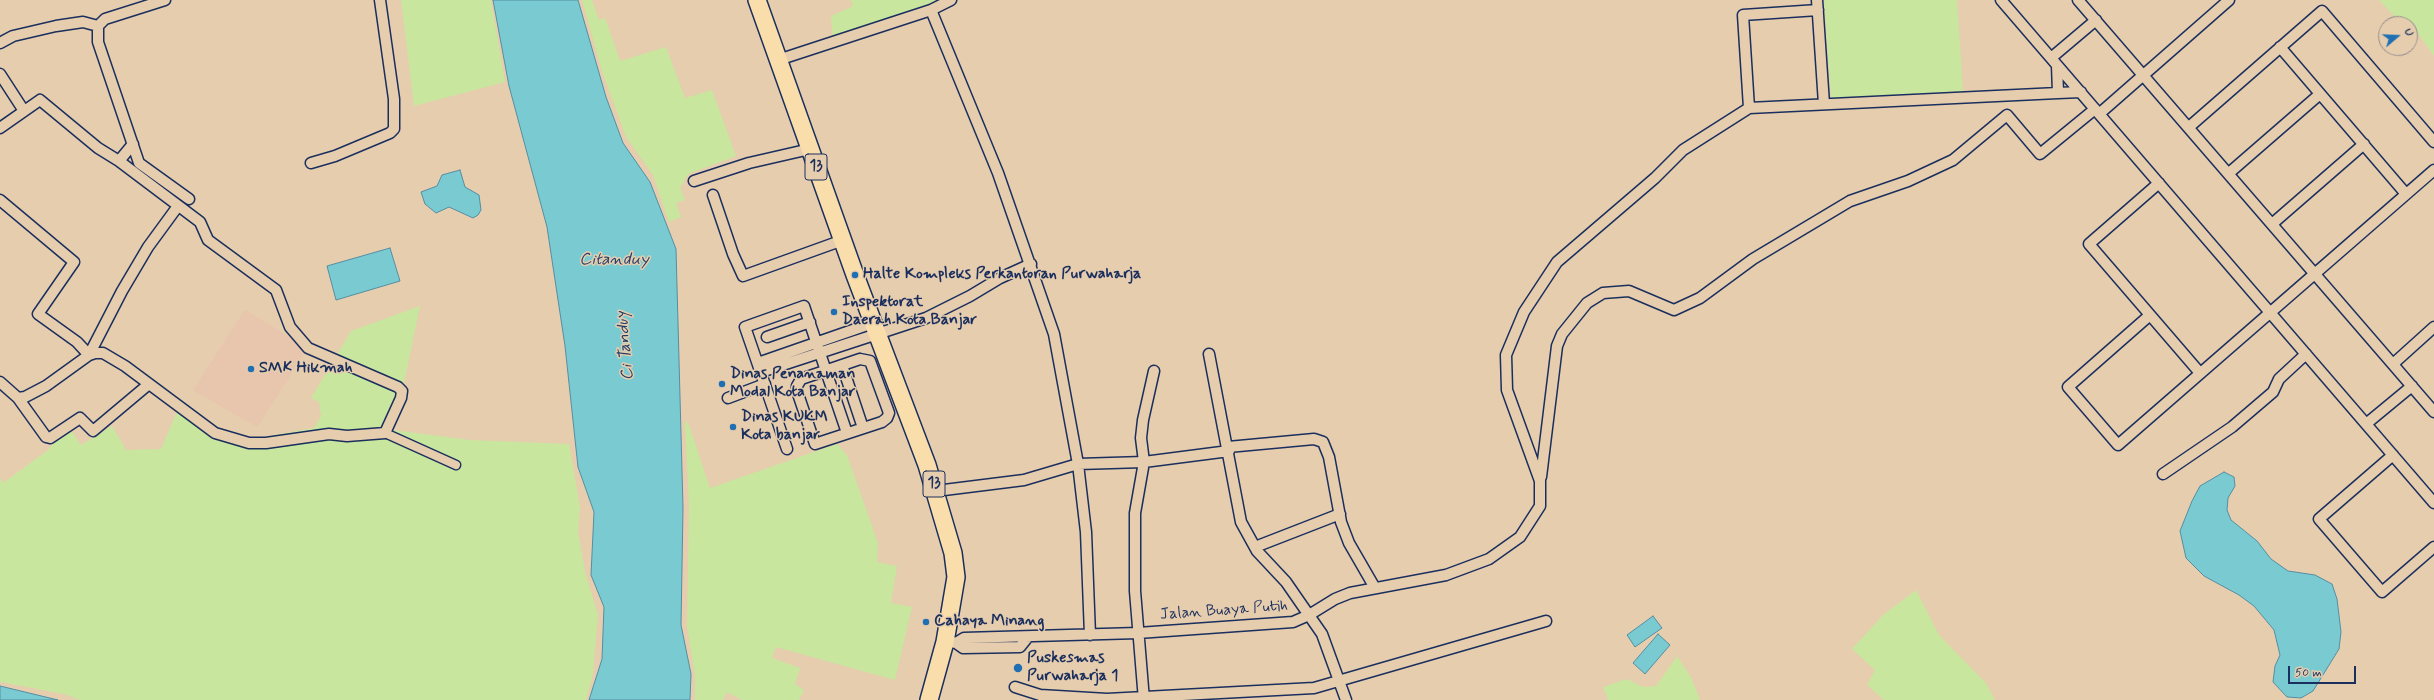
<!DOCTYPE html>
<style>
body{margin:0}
#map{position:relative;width:2434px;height:700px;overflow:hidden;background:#e6cdae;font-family:Mynerve,sans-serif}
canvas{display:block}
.north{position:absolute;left:2378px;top:16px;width:40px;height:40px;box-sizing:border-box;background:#e6cdae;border:1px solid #958e8e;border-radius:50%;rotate:71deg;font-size:11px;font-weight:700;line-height:16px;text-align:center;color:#1b2f5e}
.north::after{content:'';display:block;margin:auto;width:14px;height:18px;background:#1f6fb2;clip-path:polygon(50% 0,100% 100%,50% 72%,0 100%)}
.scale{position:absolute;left:2288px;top:666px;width:68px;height:18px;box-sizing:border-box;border:2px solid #1b2f5e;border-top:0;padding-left:5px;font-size:12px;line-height:14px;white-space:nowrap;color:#1b2f5e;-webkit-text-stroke:3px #e6cdae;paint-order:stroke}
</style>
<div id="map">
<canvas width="2434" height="700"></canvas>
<div class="north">U</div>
<div class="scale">50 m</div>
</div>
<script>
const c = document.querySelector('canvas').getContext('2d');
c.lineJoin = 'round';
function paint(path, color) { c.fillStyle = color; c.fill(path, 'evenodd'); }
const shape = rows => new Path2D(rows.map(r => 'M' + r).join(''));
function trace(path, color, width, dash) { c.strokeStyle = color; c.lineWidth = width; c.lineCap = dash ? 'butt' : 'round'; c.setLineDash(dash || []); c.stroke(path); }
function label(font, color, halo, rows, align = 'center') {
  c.font = font + ' Mynerve,sans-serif'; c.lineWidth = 3; c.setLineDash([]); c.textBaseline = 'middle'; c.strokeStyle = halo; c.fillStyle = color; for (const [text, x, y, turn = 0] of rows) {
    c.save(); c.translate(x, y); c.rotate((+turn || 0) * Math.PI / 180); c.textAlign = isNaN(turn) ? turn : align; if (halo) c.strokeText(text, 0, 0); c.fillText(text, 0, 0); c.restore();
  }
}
paint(shape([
 [245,310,308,348,257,427,193,390]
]), '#e8c5ad');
paint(shape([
 [401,0,491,0,505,82,414,106],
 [582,0,592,0,599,20,605,18,620,61,666,47,685,98,712,90,736,156,688,174,680,188,685,200,676,203,681,217,669,222,653,175,626,137,602,71],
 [851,0,956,0,833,38,831,16,853,6],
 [1824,0,1957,0,1963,91,1831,99],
 [2379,0,2434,0,2434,56,2419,35,2410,29,2410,24,2400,22],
 [420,306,403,388,385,429,470,440,569,444,580,507,578,531,585,572,598,615,593,674,586,700,80,700,64,694,0,682,0,478,3,483,48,450,68,426,81,445,112,426,126,450,161,449,182,400,221,434,257,438,314,428,321,416,319,402,311,398,351,331],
 [688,422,710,488,837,444,847,455,878,543,877,562,897,566,891,603,912,607,895,680,776,647,772,658,800,668,795,684,804,690,799,700,742,700,727,692,723,700,695,700,695,676,687,626,689,507,685,423],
 [1916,590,1939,635,1986,683,1995,700,1884,700,1867,685,1875,670,1852,649,1883,615],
 [1677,656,1691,677,1700,700,1608,700,1603,687,1627,679,1643,687,1656,686]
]), '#c8e69e');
const water = shape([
 [493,0,578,0,606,97,623,143,650,182,676,249,683,508,681,625,691,674,690,700,589,700,602,659,604,607,591,575,594,512,578,467,565,346,547,227,509,86,493,0],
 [460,170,465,187,479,195,481,210,478,215,473,218,449,207,436,213,425,204,421,192,437,186,442,175,460,170],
 [390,248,400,281,336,300,327,266,390,248],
 [2224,472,2234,477,2235,486,2228,498,2227,510,2231,520,2257,541,2271,559,2288,571,2315,575,2332,584,2337,599,2341,632,2339,649,2313,691,2301,698,2287,697,2273,682,2275,666,2280,655,2274,630,2254,606,2239,595,2204,576,2186,558,2180,531,2192,501,2200,486,2224,472],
 [1653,616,1662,628,1635,647,1627,635,1653,616],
 [1658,634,1670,645,1645,674,1633,663,1658,634],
 [0,686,58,700,0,700,0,686]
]);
paint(water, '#7acbd1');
trace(water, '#548da3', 1);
const pedestrian = shape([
 [385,433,456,465]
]);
const minor = shape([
 [165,0,105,19,98,26,98,42,139,163,189,199],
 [1817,0,1824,104],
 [2001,0,2434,503],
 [2078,0,2434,412],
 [931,10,998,173,1054,334,1078,464,1086,532,1090,635],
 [0,43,13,36,56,26,83,22,98,26],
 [2280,47,2406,194],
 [2051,58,2096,20],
 [778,60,931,10,951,0],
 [0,74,24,111],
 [2058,93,2081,92],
 [1749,108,1743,15,1818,10],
 [2099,114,2229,0],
 [2189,127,2322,11,2434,142],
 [0,128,40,100,98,148,119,161],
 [311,163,335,156,390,133,394,129,394,99,380,0],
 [2229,173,2320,94],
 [694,181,749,163,810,149],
 [2159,183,2089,244,2200,373],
 [713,195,733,254,743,276,843,240],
 [0,200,74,262,38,314,77,342,89,355],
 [2272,224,2364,144],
 [2150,315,2068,387,2118,445,2434,170],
 [767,337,810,322],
 [1209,354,1241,522,1257,551,1286,582,1322,634,1346,700],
 [89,355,122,291,148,247,178,206],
 [860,359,870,361,889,413,887,418,882,422,815,444,797,391,797,386,801,379,860,359],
 [758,363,873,323],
 [2393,364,2434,327],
 [842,365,863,428],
 [761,372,926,318,970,296,1000,278,1031,264],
 [0,382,18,398,25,397,46,386,89,355,95,353,103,353,125,366,215,433,249,443,266,443,329,434,347,436,385,433,401,398,402,391,398,387,308,348,290,327,276,290,208,240,200,222,119,161,133,144],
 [18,398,46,437,50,438,80,418,93,431,149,384],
 [728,398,765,384],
 [2366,424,2412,386],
 [1228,447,1314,439,1323,442,1329,457,1341,522,1349,543,1375,588],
 [787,449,745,327,804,306,847,433],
 [2393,455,2319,519,2382,592,2434,547],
 [2163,474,2232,427,2273,392,2279,379,2306,354],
 [1541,477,1557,346,1562,334,1587,303,1603,293,1629,291,1674,310,1700,298,1753,259,1850,201,1908,181,1953,160,2007,115,2040,154,2095,109],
 [936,491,1024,480,1078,464,1144,462,1229,451],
 [1255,547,1340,514],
 [951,642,956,643,963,648,1020,647,1028,637],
 [956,643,964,638,1138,633,1293,622,1309,615,1335,599,1350,593,1446,575,1489,559,1520,537,1540,506,1540,481,1507,390,1506,355,1524,312,1557,262,1655,178,1683,150,1749,108,2058,93,2057,65],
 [1015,687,1040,695,1107,699,1314,688,1546,621],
 [1144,700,1135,591,1135,513,1144,462,1141,438,1143,420,1154,371]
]);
const trunk = shape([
 [757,0,855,275,927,465,953,553,956,577,945,642,929,700]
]);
trace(pedestrian, '#1b2f5e', 11);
trace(minor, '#1b2f5e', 13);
trace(trunk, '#1b2f5e', 20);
trace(pedestrian, '#e6cdae', 8);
trace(minor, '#e6cdae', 10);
trace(trunk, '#f9deab', 17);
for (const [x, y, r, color] of [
 [855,275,4,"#1f6fb2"],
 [834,312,4,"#1f6fb2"],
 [251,369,4,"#1f6fb2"],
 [722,384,4,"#1f6fb2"],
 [733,427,4,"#1f6fb2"],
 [926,622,4,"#1f6fb2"],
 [1018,668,5,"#1f6fb2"]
]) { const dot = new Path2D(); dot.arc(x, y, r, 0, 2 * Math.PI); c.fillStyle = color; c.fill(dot); trace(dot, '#e6cdae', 1.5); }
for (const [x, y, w] of [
 [816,167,22],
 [934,484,22]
]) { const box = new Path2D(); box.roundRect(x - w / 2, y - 13, w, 26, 3); c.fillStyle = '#e6cdae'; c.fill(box); trace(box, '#1b2f5e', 1); }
label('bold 15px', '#1b2f5e', null, [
 ["13",816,167],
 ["13",934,484]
]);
label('bold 16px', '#1b2f5e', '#e6cdae', [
 ["Halte Kompleks Perkantoran Purwaharja",863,275],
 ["Inspektorat",842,303],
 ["Daerah Kota Banjar",842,321],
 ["SMK Hikmah",259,369],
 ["Dinas Penanaman",730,375],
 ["Modal Kota Banjar",730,393],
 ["Dinas KUKM",741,418],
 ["Kota banjar",741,436],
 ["Cahaya Minang",934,622],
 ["Puskesmas",1027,659],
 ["Purwaharja 1",1027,677]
], 'left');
label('16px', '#1b2f5e', '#e6cdae', [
 ["Jalan Buaya Putih",1224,611,-4]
]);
label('italic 17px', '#243f6a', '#e6cdae', [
 ["Citanduy",614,260],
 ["Ci Tanduy",626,346,-95]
]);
</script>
